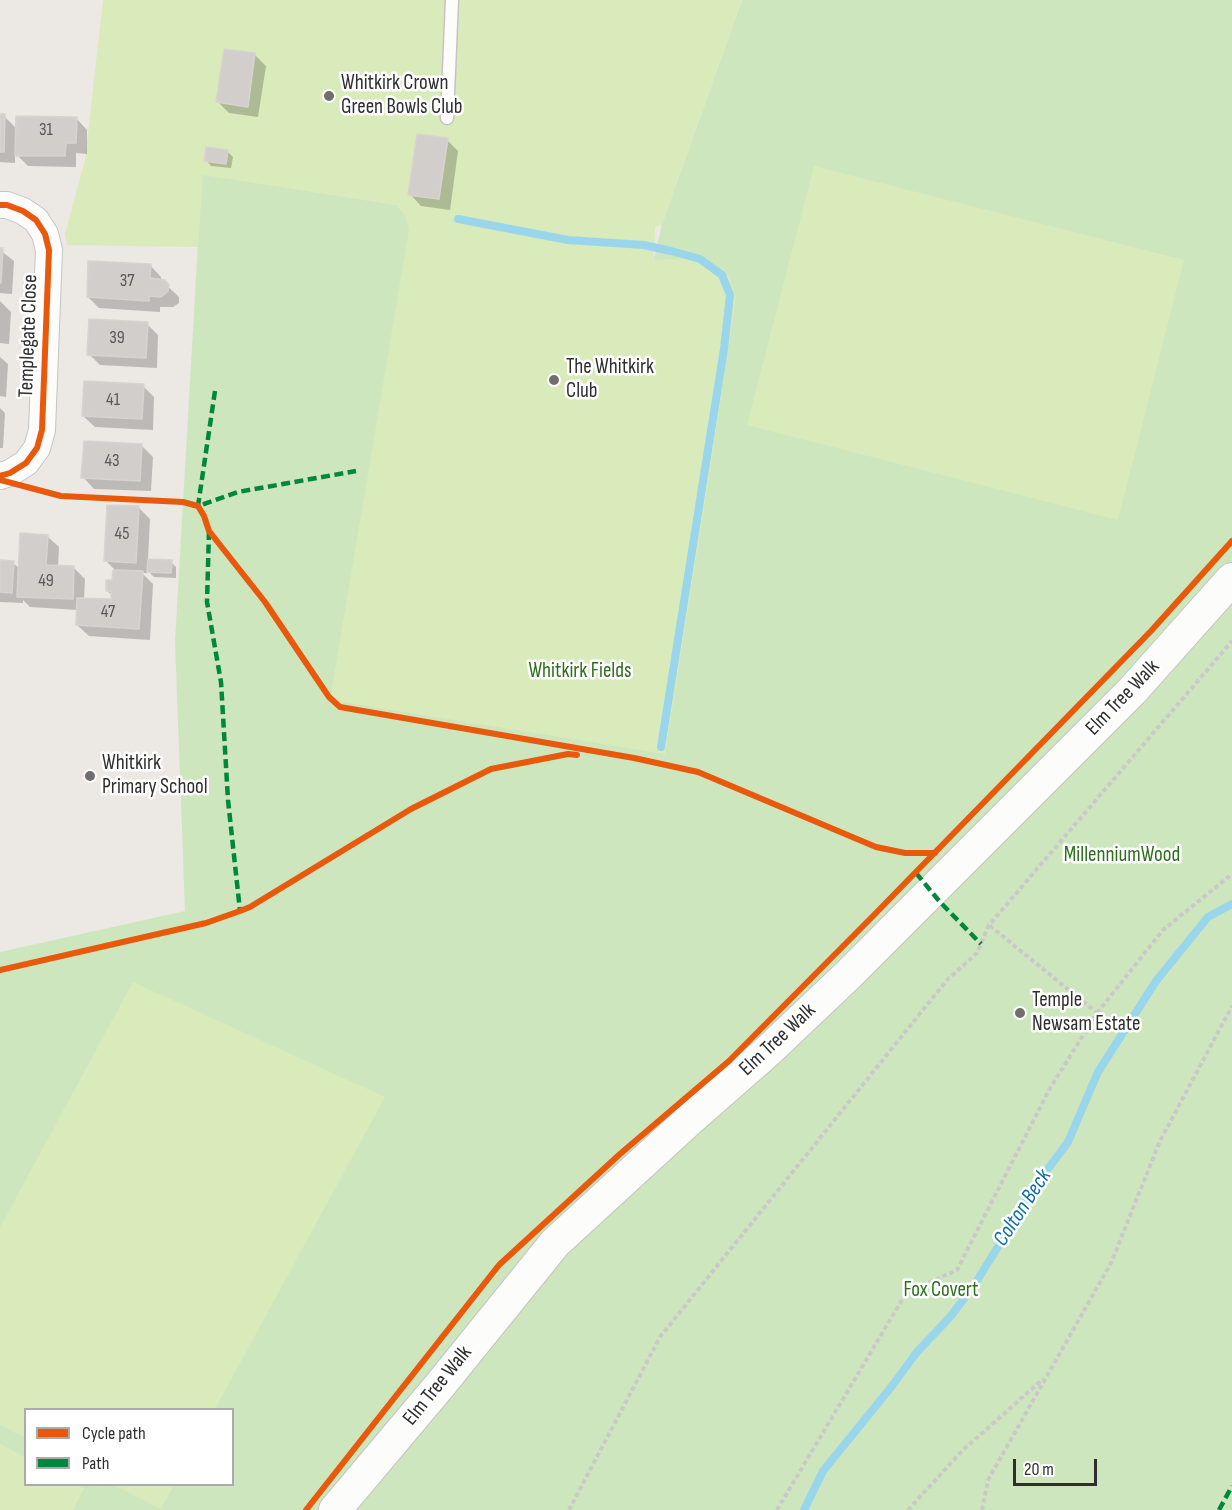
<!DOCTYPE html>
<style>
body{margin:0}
#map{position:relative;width:1232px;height:1510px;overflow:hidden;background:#ece8e4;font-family:"Sofia Sans Condensed",sans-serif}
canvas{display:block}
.legend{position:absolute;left:24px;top:1408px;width:210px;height:78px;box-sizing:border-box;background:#fff;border:2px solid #ababab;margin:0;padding:8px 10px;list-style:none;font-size:18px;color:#2e2e2e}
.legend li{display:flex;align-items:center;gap:12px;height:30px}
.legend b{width:30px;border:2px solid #ababab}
.scale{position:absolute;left:1013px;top:1459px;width:84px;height:27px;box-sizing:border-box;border:3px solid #2e2e2e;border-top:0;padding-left:8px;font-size:18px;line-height:21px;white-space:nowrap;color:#2e2e2e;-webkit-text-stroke:4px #fff;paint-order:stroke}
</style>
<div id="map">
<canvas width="1232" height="1510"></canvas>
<ul class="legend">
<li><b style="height:8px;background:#e8590c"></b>Cycle path</li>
<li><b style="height:8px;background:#00873e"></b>Path</li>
</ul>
<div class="scale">20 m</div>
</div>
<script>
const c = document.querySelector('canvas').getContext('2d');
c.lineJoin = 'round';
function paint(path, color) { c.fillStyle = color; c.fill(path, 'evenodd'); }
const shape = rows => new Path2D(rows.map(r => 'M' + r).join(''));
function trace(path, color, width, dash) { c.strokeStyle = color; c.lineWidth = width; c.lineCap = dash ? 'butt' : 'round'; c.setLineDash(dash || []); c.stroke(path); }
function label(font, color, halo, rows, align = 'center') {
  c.font = font + ' "Sofia Sans Condensed",sans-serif'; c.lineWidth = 5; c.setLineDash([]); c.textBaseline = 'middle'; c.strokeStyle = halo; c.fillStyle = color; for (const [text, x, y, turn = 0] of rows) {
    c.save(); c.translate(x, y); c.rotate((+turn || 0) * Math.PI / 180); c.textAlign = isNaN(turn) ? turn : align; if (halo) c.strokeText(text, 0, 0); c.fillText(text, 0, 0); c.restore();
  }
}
paint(shape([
 [742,0,1232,0,1232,1510,0,1510,0,952,185,911,175,641,202,174,397,205,405,215,651,273,662,224],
 [26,1410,232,1410,232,1484,26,1484]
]), '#cee6be');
paint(shape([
 [103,0,742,0,662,224,655,227,654,260,680,259,690,253,718,267,729,277,736,297,711,464,665,754,330,700,409,229,405,215,397,205,203,175,198,247,67,245,65,234,85,160],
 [814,166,1184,260,1118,520,747,425],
 [133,982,385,1097,215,1409,26,1410,25,1438,0,1425,0,1227],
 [0,1444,25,1457,26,1484,77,1485,84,1488,73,1510,0,1510],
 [114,1485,174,1484,174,1485,161,1509]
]), '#d9eabb');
paint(shape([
 [254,54,266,66,258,117,229,113,218,102],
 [0,116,4,116,17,129,76,118,87,130,87,154,76,153,76,167,28,166,15,153,15,163,0,162],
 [447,140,458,151,450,210,421,206,410,194],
 [227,151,233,157,231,168,211,166,206,160],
 [0,250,14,261,12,294,0,293],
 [150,265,161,277,161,280,179,297,179,303,173,307,160,307,160,312,99,308,88,297],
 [0,301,11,312,9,344,0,343],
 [147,324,158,335,157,368,100,365,89,354],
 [0,357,8,364,6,397,0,396],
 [143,386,154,397,153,430,95,427,83,416],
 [0,408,5,413,3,448,0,448],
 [141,445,153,457,151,491,94,489,83,477],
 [139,508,150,519,148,560,171,562,176,567,176,578,154,577,147,570,147,573,142,573,153,584,150,640,89,636,77,625,78,610,30,607,23,600,23,603,0,602,0,562,13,563,20,569,47,536,59,547,58,567,74,568,85,579,84,600,113,601,113,596,107,591,114,582,114,569,105,560]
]), '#0003');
trace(shape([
 [458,219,568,240,644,245,671,251,700,259,722,275,730,295,724,349,661,747],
 [804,1510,823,1471,892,1386,917,1352,950,1317,975,1284,1036,1185,1068,1142,1098,1072,1156,981,1208,917,1232,904]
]), '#99d6ec', 8);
const building = shape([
 [224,49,255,53,248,107,216,102,224,49],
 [0,114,5,114,4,152,0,152,0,114],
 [16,116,77,117,76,143,66,143,65,156,15,156,16,116],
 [417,134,448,138,439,199,408,195,417,134],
 [206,147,228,150,226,164,204,161,206,147],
 [0,248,3,248,1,283,0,283,0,248],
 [88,261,151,264,150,278,165,280,169,285,168,291,161,297,149,296,149,301,87,297,88,261],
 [89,319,148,322,146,358,87,355,89,319],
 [84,381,144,384,142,419,82,416,84,381],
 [84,441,142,444,140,481,81,478,84,441],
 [107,505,139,506,136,563,104,561,107,505],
 [20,533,48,535,46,565,74,566,73,599,17,597,20,533],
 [148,559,172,560,171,573,147,572,148,559],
 [0,560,14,561,12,593,0,592,0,560],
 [113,570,143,571,139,629,76,625,77,598,111,599,111,591,106,591,106,580,112,580,113,570]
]);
paint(building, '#d1cecb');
trace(building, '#d7d4d0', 1.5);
const service = shape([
 [447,118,452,0]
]);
const minor = shape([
 [0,205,7,205,23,211,36,220,45,234,49,250,42,430,37,448,26,463,10,473,0,476]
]);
const tertiary = shape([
 [335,1510,441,1384,555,1243,688,1121,769,1050,848,975,1132,691,1232,579]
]);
trace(service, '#c5c4c5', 15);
trace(minor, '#c5c4c5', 28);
trace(tertiary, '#c5c4c5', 34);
trace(shape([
 [1097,1013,1163,930,1232,874],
 [569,1510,660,1337,947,980,977,953,989,925,1232,641],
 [777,1510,906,1293,957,1270,1049,1090,1097,1013,989,925],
 [908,1510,962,1451,1043,1379],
 [982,1510,988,1480,1111,1263,1160,1141,1232,1006]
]), '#c9c9c8', 4, [4.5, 3]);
trace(service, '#fcfcfb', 12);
trace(minor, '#fcfcfb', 26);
trace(tertiary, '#fcfcfb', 32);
trace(shape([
 [215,391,198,506,238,492,356,471],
 [209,531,207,602,221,682,228,800,240,911],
 [916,873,940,902,981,944],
 [1219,1510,1232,1486]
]), '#00873e', 4.5, [9, 4.5]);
trace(shape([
 [0,205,7,205,23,211,36,220,45,234,49,250,42,430,37,448,26,463,10,473,0,476],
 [0,480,61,496,183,502,198,506,204,516,209,531,265,602,329,697,340,707,634,758,698,772,876,847,905,853,935,853],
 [0,970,206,923,240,911,250,907,411,809,491,769,568,754,577,755],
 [306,1510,499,1265,620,1154,729,1061,873,916,1151,631,1232,541]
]), '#e8590c', 6);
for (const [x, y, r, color] of [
 [329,96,6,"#706f6e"],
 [554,380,6,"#706f6e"],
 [90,776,6,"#706f6e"],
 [1020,1013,6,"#706f6e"]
]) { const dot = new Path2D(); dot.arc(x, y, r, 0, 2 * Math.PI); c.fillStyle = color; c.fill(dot); trace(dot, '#fff', 2); }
label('18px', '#585857', null, [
 ["31",46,130],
 ["37",127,281],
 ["39",117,338],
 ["41",113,400],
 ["43",112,461],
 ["45",122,534],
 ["49",46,581],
 ["47",108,612]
]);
label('21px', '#2e2e2e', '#fff', [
 ["Whitkirk Crown",341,84],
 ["Green Bowls Club",341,108],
 ["The Whitkirk",566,368],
 ["Club",566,392],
 ["Whitkirk",102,764],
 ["Primary School",102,788],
 ["Temple",1032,1001],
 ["Newsam Estate",1032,1025]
], 'left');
label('21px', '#2e2e2e', '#fff', [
 ["Templegate Close",29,336,-88],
 ["Elm Tree Walk",1123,698,-46],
 ["Elm Tree Walk",778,1040,-43],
 ["Elm Tree Walk",438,1386,-51]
]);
label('21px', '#2c6e1b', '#fff', [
 ["Whitkirk Fields",580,672],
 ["MillenniumWood",1122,856],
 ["Fox Covert",941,1291]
]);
label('italic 22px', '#0d6fa3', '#fff', [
 ["Colton Beck",1023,1208,-57]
]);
</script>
